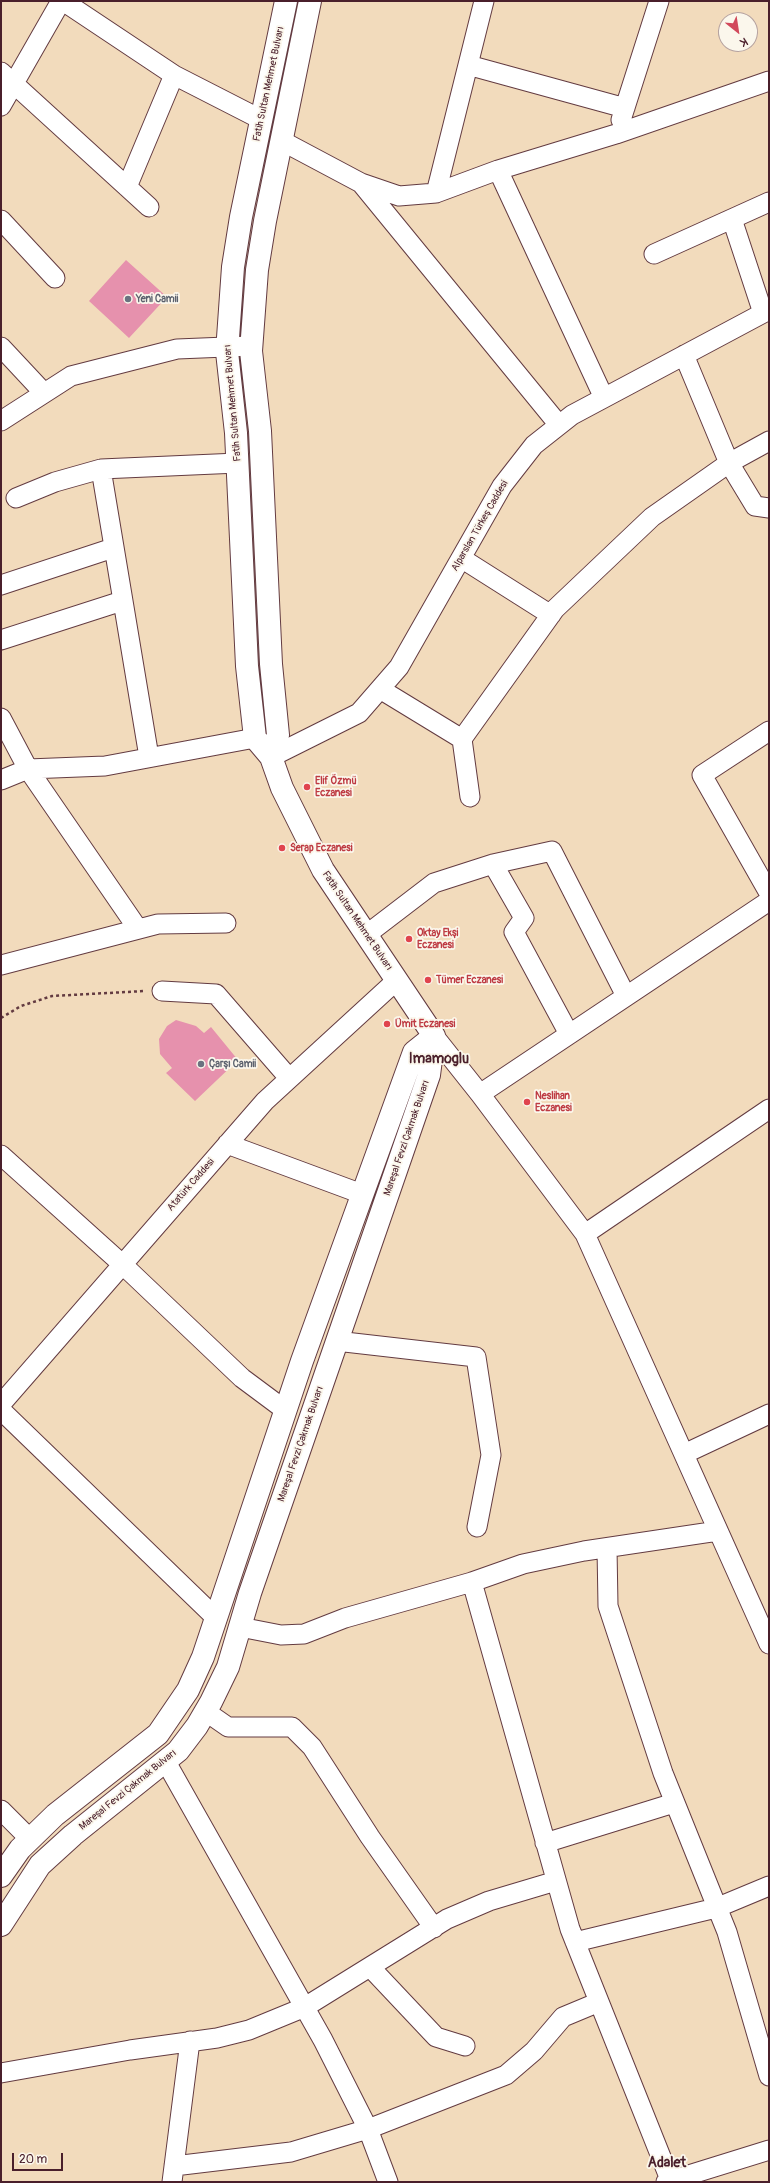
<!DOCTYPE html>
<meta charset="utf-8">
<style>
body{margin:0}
#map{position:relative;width:770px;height:2183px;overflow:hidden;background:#f2dbbc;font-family:Pangolin,sans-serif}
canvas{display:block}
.frame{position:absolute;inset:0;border:2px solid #4a1f2b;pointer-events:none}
.north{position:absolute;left:718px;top:12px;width:40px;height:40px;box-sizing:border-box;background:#fbf7ec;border:1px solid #b4a19f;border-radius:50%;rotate:150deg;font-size:11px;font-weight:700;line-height:16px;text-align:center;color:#4a1f2b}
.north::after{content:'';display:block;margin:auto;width:14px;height:18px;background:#d1495b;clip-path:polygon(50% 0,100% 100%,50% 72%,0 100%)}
.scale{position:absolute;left:12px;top:2153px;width:51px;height:18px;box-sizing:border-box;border:2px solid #4a1f2b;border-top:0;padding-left:5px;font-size:12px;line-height:14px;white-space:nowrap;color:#4a1f2b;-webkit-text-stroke:3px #fbf7ec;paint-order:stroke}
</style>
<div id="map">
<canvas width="770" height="2183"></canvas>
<div class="frame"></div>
<div class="north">K</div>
<div class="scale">20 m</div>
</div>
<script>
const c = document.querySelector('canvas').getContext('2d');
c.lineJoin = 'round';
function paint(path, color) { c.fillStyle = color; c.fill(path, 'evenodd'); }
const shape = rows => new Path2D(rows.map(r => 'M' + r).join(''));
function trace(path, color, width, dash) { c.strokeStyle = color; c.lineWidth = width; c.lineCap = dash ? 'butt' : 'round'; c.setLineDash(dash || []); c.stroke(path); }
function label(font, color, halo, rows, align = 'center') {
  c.font = font + ' Pangolin,sans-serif'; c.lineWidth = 3.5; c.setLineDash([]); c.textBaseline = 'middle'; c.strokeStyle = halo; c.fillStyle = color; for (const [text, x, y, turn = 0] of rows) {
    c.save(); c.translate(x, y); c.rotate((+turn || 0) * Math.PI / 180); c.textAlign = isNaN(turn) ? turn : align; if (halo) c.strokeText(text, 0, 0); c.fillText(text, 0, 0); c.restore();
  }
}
paint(shape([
 [126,260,167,297,129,338,89,301],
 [176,1020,196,1026,204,1033,211,1027,238,1060,195,1101,166,1073,172,1068,160,1054,159,1039,167,1026]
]), '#e691ad');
const minor = shape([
 [63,1,174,75,262,120],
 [468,65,625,108],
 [1,72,149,207],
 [1,106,61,1],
 [621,120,659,1],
 [282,141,361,183,399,196,436,193,498,170,616,134,769,81],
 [498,170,604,398],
 [361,183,559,425],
 [127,187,174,75],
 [436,193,484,1],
 [732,219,763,313],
 [1,220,55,278],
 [654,254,769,202],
 [1,347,44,393],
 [684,355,729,463,755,506,769,508],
 [1,421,71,376,177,349,251,346],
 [16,498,55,482,101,469],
 [461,558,551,615],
 [1,585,113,548],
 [1,640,122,601],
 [380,689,462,739],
 [1,718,28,769,138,929],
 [769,731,702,775,769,893],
 [149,757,101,469,238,463],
 [271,757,359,713,399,667,502,486,534,445,572,415,769,310],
 [1,780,28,769,105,766,255,738],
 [470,797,462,739,555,609,652,517,729,463,769,441],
 [493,864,524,918,514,932,569,1034],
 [366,935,434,883,493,864,552,851,626,996],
 [1,965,158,924,226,923],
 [162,991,216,994,289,1078],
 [434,1036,480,1094,585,1234,769,1644],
 [480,1094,769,901],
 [227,1144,362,1194],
 [1,1155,122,1264,242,1378,285,1410],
 [585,1234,769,1109],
 [336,1341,476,1357,491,1455,477,1527],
 [1,1404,265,1101,397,980],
 [1,1410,216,1618],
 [684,1454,769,1414],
 [607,1548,608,1606,663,1773,727,1932,769,2076],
 [472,1582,570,1929,671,2182],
 [240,1627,281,1635,304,1634,345,1618,472,1582,523,1564,584,1551,718,1531],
 [205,1711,228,1727,292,1727,312,1747,370,1837,434,1928],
 [166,1762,323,2040,368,2129,388,2182],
 [1,1810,30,1839],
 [545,1843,674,1803],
 [575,1942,716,1908,769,1886],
 [370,1967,436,2037,465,2046],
 [1,2073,130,2050,217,2038,249,2030,305,2007,447,1919,489,1901,556,1881],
 [174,2166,291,2152,368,2129,506,2075,534,2051,563,2017,599,2002],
 [172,2182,190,2041],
 [666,2182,769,2150]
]);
const major = shape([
 [286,1,241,217,233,267,227,352,236,433,247,666,255,738,271,757,282,788,323,870,434,1036],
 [271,757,278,735,271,664,260,431,251,351,257,270,265,221,310,1],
 [1,1876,20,1849,55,1815,158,1734,188,1690,203,1657,302,1361,414,1052,434,1036],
 [1,1925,40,1865,73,1835,178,1751,197,1726,211,1702,228,1667,250,1593,429,1075,434,1036]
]);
trace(minor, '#633b41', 21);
trace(major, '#633b41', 24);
trace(shape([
 [1,1018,21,1006,52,996,145,991]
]), '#633b41', 2.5, [3, 3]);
trace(minor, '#fff', 19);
trace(major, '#fff', 22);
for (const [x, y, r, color] of [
 [128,299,4,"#6b7280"],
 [307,787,4,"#e0444e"],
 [282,848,4,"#e0444e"],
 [409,939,4,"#e0444e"],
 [428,980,4,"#e0444e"],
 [387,1024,4,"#e0444e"],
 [201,1064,4,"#6b7280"],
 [527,1102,4,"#e0444e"]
]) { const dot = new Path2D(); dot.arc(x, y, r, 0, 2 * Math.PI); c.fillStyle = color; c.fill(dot); trace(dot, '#fbf7ec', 1.5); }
label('10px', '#4a1f2b', '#fbf7ec', [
 ["Fatih Sultan Mehmet Bulvarı",269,84,-78],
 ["Fatih Sultan Mehmet Bulvarı",233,403,-95],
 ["Alparslan Türkeş Caddesi",480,526,-60],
 ["Fatih Sultan Mehmet Bulvarı",357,921,56],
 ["Mareşal Fevzi Çakmak Bulvarı",407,1138,-71],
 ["Atatürk Caddesi",191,1185,-49],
 ["Mareşal Fevzi Çakmak Bulvarı",301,1444,-71],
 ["Mareşal Fevzi Çakmak Bulvarı",128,1790,-39]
]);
label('bold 10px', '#5b616d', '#fbf7ec', [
 ["Yeni Camii",136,299],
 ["Çarşı Camii",209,1064]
], 'left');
label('bold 10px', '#be3a42', '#fbf7ec', [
 ["Elif Özmü",315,781],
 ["Eczanesi",315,793],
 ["Serap Eczanesi",290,848],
 ["Oktay Ekşi",417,933],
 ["Eczanesi",417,945],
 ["Tümer Eczanesi",436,980],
 ["Ümit Eczanesi",395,1024],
 ["Neslihan",535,1096],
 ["Eczanesi",535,1108]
], 'left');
label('bold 14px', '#4a1f2b', '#fbf7ec', [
 ["Imamoglu",439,1059],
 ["Adalet",667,2163]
]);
</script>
